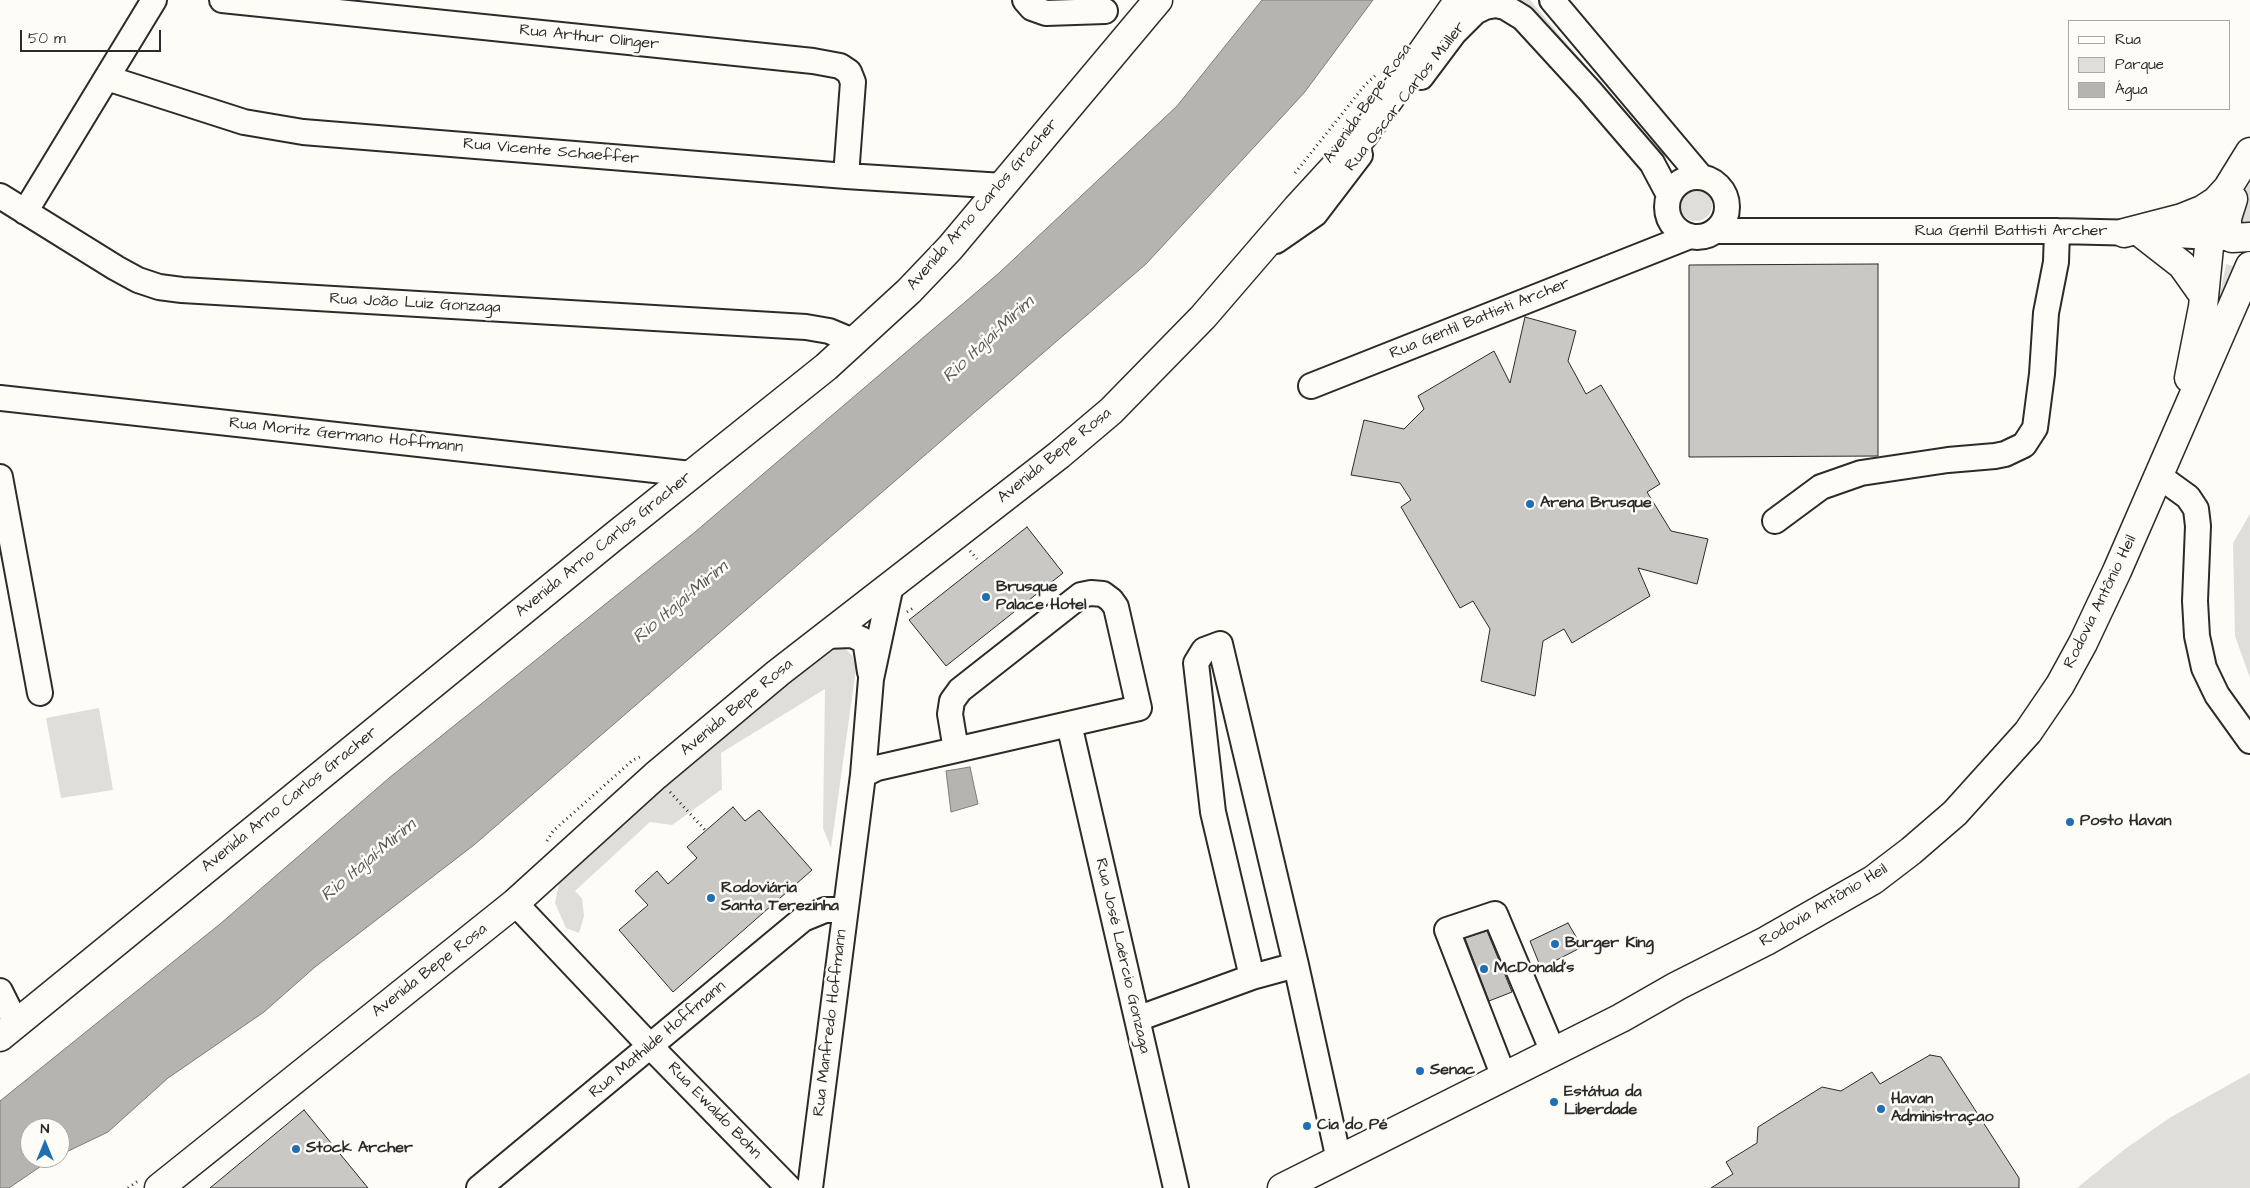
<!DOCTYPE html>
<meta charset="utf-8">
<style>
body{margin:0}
#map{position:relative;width:2250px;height:1188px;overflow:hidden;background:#fdfcf7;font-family:"Architects Daughter",sans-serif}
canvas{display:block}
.legend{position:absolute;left:2068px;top:20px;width:162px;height:90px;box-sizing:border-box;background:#fdfcf7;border:1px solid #a9a8a5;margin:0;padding:6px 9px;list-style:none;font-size:15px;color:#2b2b2b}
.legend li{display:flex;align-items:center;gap:10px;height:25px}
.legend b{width:25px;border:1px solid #a9a8a5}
.north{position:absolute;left:20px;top:1118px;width:50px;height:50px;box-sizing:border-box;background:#fdfcf7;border:1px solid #a9a8a5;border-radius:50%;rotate:0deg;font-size:14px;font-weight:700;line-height:20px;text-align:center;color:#2b2b2b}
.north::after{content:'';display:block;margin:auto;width:18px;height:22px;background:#1f6fb2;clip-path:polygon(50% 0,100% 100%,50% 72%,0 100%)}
.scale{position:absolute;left:20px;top:30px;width:141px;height:22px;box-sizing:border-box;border:2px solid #2b2b2b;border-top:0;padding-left:6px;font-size:15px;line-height:18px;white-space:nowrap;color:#2b2b2b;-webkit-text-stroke:4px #fdfcf7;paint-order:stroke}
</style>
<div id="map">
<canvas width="2250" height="1188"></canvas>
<ul class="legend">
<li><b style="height:6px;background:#fdfcf7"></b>Rua</li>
<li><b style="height:14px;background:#dfdeda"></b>Parque</li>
<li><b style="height:14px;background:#b5b4b1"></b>Água</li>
</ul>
<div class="north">N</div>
<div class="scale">50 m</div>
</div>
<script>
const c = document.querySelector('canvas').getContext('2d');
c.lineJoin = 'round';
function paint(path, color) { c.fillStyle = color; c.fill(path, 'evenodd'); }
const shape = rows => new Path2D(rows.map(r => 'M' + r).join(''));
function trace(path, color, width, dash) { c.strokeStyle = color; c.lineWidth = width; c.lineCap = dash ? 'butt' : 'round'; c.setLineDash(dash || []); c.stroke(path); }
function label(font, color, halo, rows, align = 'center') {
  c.font = font + ' "Architects Daughter",sans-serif'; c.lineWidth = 5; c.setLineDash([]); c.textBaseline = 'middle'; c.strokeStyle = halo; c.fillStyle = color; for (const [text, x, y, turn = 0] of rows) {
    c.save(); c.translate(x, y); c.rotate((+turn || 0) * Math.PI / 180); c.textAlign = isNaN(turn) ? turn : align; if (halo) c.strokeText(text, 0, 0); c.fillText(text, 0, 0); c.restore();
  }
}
paint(shape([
 [1519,0,1530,0,1653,145,1671,154,1660,162],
 [2250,182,2250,222,2242,223,2237,217,2240,201],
 '1680 205a16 16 0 1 1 32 0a16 16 0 1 1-32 0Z',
 [2226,264,2239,268,2216,313],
 [2250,514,2250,678,2235,636,2233,543],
 [842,646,852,655,856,669,831,848,823,828,825,689,721,753,722,789,672,825,650,822,575,891,582,898,584,916,579,933,566,928,555,903,560,879,690,758,829,648],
 [99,708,113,790,61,798,46,718],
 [2250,1073,2250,1188,2077,1188,2125,1149,2171,1117]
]), '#dfdeda');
const water = shape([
 [1262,0,1373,0,1304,93,1146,264,474,845,315,967,264,1012,168,1078,108,1132,60,1155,60,1128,30,1128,30,1158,53,1158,9,1188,0,1188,0,1101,220,924,389,778,695,532,999,273,1177,106,1262,0],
 [970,767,978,804,951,812,946,771,970,767]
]);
paint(water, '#b5b4b1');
trace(water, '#7e7d7b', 1);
const building = shape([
 [1878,264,1878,456,1689,457,1689,265,1878,264],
 [1525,317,1576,331,1568,361,1586,394,1601,385,1660,484,1647,492,1671,531,1708,539,1697,584,1638,568,1650,596,1572,643,1564,629,1543,641,1535,696,1481,681,1490,629,1473,601,1460,608,1401,507,1411,500,1400,483,1351,475,1364,420,1404,429,1424,409,1418,396,1494,351,1510,383,1525,317],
 [1027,527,1063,573,946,666,909,620,1027,527],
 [733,807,745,821,759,810,812,870,673,992,619,930,648,905,635,891,657,871,668,884,697,858,687,847,733,807],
 [1568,923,1582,947,1541,968,1530,941,1568,923],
 [1487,931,1512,992,1489,1001,1465,938,1487,931],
 [1930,1055,1941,1057,2019,1178,2019,1188,1711,1188,1733,1174,1726,1162,1757,1143,1758,1127,1822,1087,1841,1091,1872,1072,1880,1084,1930,1055],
 [304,1110,368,1188,210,1188,304,1110]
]);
paint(building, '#c9c8c4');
trace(building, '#2b2b2b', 1);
const minor = shape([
 [222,0,813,61,840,66,849,72,853,82,846,176],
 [1025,0,1032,8,1046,13,1105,11],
 [1552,0,1701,177],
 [1421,77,1454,33,1475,12,1485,7,1496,5,1505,7,1523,18,1590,91,1652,163,1669,195],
 [107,78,244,122,303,132,846,176,1003,186],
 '1667 207a30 30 0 1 1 60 0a30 30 0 1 1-60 0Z',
 [0,196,116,268,138,280,159,287,182,290,806,327,829,331,853,341],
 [25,212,154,0],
 [1715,231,2057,231,2141,233,2228,238],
 [1276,241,1315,214,1360,155],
 [1311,386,1690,236],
 [0,398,691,474],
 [2159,476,2188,497,2196,509,2198,526,2195,601,2197,636,2204,668,2217,695,2250,741],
 [0,477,40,693],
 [1775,521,1821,487,1861,473,1948,460,1995,456,2005,454,2024,445,2035,428,2042,374,2046,313,2056,262,2057,231],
 [825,636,852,635,863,640,866,646,870,672],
 [1069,724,1176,1188],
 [863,775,877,768,1139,708,1116,607,1111,600,1103,594,1091,593,1081,595,960,690,952,701,950,714,956,750],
 [515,903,651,1047,789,1188],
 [1252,977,1213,812,1196,663,1204,650,1220,644,1296,965,1339,1160],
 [0,991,16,1023],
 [1137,1019,1252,977,1296,965],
 [1504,1077,1447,930,1495,914,1553,1052],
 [479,1188,803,919,825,910,836,910,845,913],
 [810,1188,863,775,871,679,891,585]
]);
const major = shape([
 [2233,199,2227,218,2227,228,2232,238,2250,237],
 [2124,233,2182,218,2202,210,2216,201,2227,189],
 [2141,233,2182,265,2204,296],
 [2189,378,2203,307,2210,237,2217,214,2229,186,2250,152],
 [0,1037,612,538,826,367,909,291,950,248,1158,0],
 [159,1188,515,903,655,776,778,673,1059,455,1111,411,1203,317,1297,208,1364,135,1459,0],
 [1282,1188,1621,1018,1677,986,1766,941,1873,880,1911,851,1955,813,2028,732,2060,685,2083,643,2117,571,2250,266]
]);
trace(minor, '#2b2b2b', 28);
trace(major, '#2b2b2b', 31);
trace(shape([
 [1295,173,1365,85,1377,74],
 [970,551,977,559],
 [907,612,915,607],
 [670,792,706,831],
 [547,841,553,831,633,760,642,756],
 [128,1188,138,1181]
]), '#2b2b2b', 3, [1, 4]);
trace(minor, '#fdfcf7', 24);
trace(major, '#fdfcf7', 28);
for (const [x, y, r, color] of [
 [1530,504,5,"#1f6fb2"],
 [986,597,5,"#1f6fb2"],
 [2070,822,5,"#1f6fb2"],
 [711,898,5,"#1f6fb2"],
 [1555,944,5,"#1f6fb2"],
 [1484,969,5,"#1f6fb2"],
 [1420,1071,5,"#1f6fb2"],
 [1554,1102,5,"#1f6fb2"],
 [1881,1109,5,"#1f6fb2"],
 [1307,1126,5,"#1f6fb2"],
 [296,1149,5,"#1f6fb2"]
]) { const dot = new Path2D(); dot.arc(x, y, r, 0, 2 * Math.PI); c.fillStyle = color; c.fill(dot); trace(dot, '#fdfcf7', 2); }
label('16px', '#2b2b2b', '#fdfcf7', [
 ["Rua Arthur Olinger",589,38,6],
 ["Rua Oscar Carlos Müller",1406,97,-52],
 ["Avenida Bepe Rosa",1368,104,-55],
 ["Rua Vicente Schaeffer",551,152,5],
 ["Avenida Arno Carlos Gracher",983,205,-49],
 ["Rua Gentil Battisti Archer",2011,232],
 ["Rua João Luiz Gonzaga",415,304,3],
 ["Rua Gentil Battisti Archer",1480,319,-22],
 ["Rua Moritz Germano Hoffmann",346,436,6],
 ["Avenida Bepe Rosa",1055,456,-39],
 ["Avenida Arno Carlos Gracher",604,545,-39],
 ["Rodovia Antônio Heil",2101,602,-64],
 ["Avenida Bepe Rosa",737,708,-40],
 ["Avenida Arno Carlos Gracher",290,800,-39],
 ["Rodovia Antônio Heil",1824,906,-31],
 ["Rua José Laércio Gonzaga",1122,956,77],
 ["Avenida Bepe Rosa",430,971,-38],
 ["Rua Manfredo Hoffmann",831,1023,-83],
 ["Rua Mathilde Hoffmann",658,1040,-40],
 ["Rua Ewaldo Bohn",714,1111,46]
]);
label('bold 16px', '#2b2b2b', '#fdfcf7', [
 ["Arena Brusque",1540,504],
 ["Brusque",996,588],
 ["Palace Hotel",996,606],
 ["Posto Havan",2080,822],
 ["Rodoviária",721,889],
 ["Santa Terezinha",721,907],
 ["Burger King",1565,944],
 ["McDonald's",1494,969],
 ["Senac",1430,1071],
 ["Estátua da",1564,1093],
 ["Liberdade",1564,1111],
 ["Havan",1891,1100],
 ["Administraçao",1891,1118],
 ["Cia do Pé",1317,1126],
 ["Stock Archer",306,1149]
], 'left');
label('italic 18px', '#5b5b5a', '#fdfcf7', [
 ["Rio Itajaí-Mirim",989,340,-43],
 ["Rio Itajaí-Mirim",681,603,-40],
 ["Rio Itajaí-Mirim",369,861,-40]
]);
</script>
